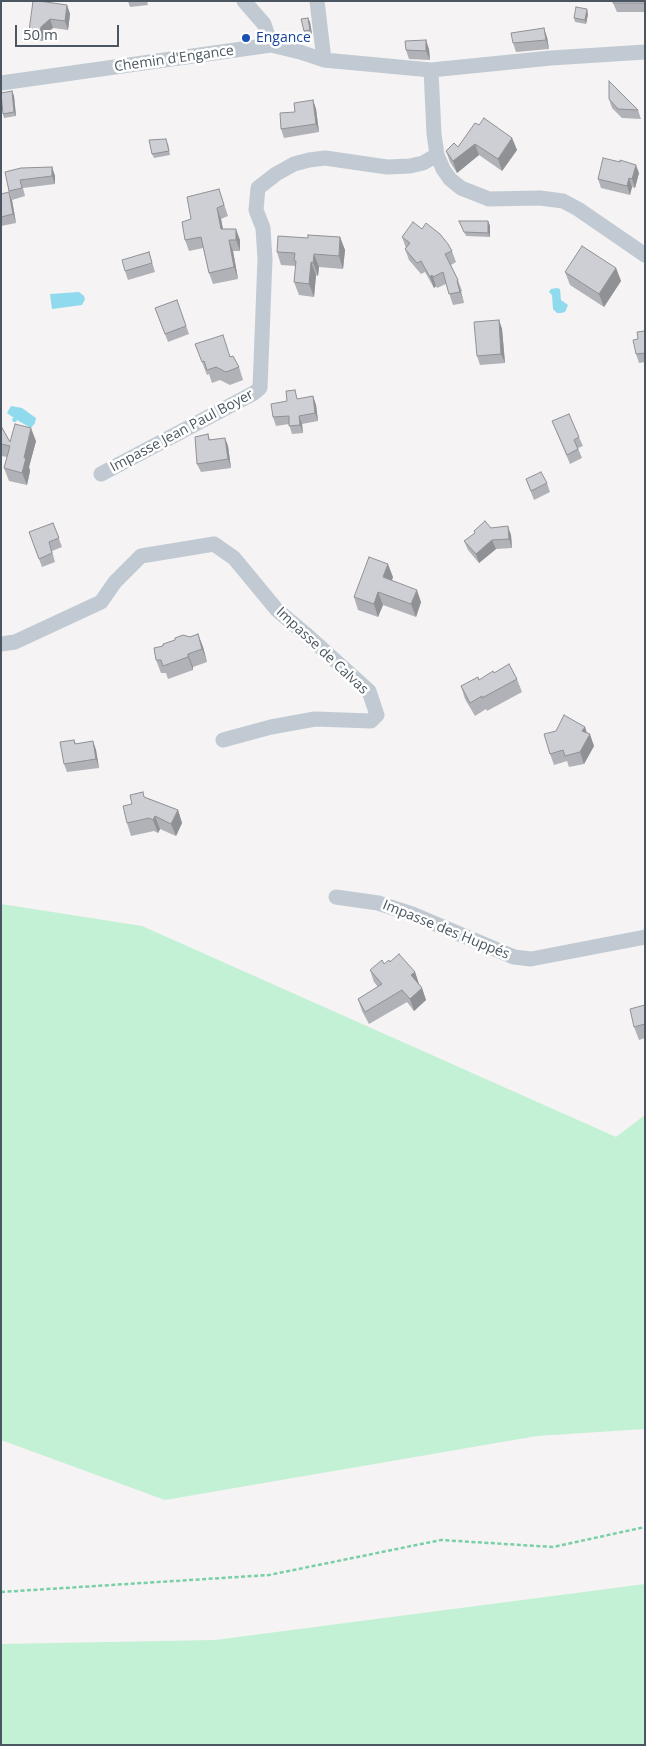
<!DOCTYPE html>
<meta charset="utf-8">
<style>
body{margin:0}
#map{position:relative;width:646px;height:1746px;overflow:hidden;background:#f5f3f3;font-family:"Open Sans",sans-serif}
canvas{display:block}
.frame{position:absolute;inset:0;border:2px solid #4a5661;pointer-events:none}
.scale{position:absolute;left:15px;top:25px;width:104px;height:22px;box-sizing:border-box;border:2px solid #4a5661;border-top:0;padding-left:6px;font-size:15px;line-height:18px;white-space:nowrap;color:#4a5661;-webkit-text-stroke:4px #fff;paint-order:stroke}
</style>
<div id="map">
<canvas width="646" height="1746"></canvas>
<div class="frame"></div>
<div class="scale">50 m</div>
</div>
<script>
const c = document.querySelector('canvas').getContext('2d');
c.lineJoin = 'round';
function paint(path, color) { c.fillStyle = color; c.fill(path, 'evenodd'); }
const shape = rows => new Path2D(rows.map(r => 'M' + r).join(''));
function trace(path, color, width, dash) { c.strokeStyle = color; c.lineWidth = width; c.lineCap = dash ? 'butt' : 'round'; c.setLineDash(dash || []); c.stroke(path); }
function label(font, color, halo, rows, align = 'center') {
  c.font = font + ' "Open Sans",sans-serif'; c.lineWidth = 5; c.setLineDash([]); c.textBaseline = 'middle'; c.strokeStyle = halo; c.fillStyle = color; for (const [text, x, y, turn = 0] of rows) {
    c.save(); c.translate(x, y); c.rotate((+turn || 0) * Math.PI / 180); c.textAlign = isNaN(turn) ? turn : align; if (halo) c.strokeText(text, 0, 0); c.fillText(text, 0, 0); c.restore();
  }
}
paint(shape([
 [1,904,142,926,616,1137,645,1115,645,1429,537,1436,165,1500,1,1440],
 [645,1584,645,1745,1,1745,1,1644,215,1640]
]), '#c3f1d5');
paint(shape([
 [557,288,560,289,561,300,568,305,565,312,561,313,557,313,553,309,552,295,549,292,551,289],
 [79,292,84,296,85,299,82,305,52,309,50,294],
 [11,406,22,408,36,418,35,423,31,428,17,420,16,422,13,422,12,419,14,418,7,413]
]), '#90daee');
trace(shape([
 [1,1592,269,1575,441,1540,553,1547,645,1527]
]), '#7ad0a6', 2.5, [4, 2.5]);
trace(shape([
 [244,1,264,24,271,45],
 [317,1,324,60],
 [431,70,434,134,437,155,443,169,450,179,461,188,489,199,540,198,563,201,578,209,645,255],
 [1,83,271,45,300,52,324,60,431,70,551,58,645,52],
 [101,474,254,393,260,388,265,259,263,228,256,210,258,188,276,174,294,164,309,160,325,158,387,167,410,166,423,163,437,155],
 [1,644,15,642,101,602,115,582,141,556,214,544,234,558,277,610,308,636,369,691,377,715,371,721,315,719,271,727,223,740],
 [336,897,378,903,412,914,514,957,531,959,645,937]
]), '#c1cad2', 15);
paint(shape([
 [128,1,147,1,148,5,130,7],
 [645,1,645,12,617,12,613,3],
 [67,5,70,14,68,30,53,28,44,35,43,41,32,40,29,31],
 [588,14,586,24,575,22,574,18],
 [308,18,310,22,312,34,305,36,304,31],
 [547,37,549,49,516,52,513,43],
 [429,49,430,60,409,59,406,50],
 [12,91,14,96,16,116,4,118,3,114],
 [609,99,638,110,641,119,622,118,612,108],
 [313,100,316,109,319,132,284,138,281,129],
 [479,125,512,138,517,150,502,171,479,155,457,173,450,162,446,151,458,147],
 [168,143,170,155,154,158,152,154],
 [620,162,639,173,635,188,632,187,630,195,601,188,598,179],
 [52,167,55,176,55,184,23,188,25,196,12,200,9,191,5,172],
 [219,189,228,216,221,219,223,229,240,240,240,251,233,251,238,279,213,284,209,273,203,248,189,251,185,240,191,219],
 [1,194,12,200,16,223,1,226],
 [459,221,488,221,490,226,490,237,466,236],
 [340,237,345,250,343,269,319,267,318,276,316,275,314,297,299,295,294,282,296,266,281,265,277,252,308,238],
 [402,237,452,251,456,262,451,265,458,280,462,291,461,292,464,303,453,305,446,284,437,288,436,286,434,288,425,272,421,274,409,260,405,249,406,248],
 [149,252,155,272,128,280,125,271],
 [616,268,621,281,604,307,570,285,565,272],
 [177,300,189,334,168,342,155,308],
 [499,320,502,329,505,363,480,365,477,356],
 [645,331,645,362,639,363,636,354,638,339],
 [195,344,230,357,239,367,243,380,230,385,220,380,212,383,209,374,207,375],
 [313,396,316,405,318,421,302,424,303,433,292,434,289,424,276,426,273,417,298,399],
 [552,421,579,437,583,446,578,448,582,458,570,464],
 [1,426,10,442,36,441,29,467,30,471,27,485,9,481,4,468,7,457,1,456],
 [208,434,210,440,225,438,228,446,231,468,201,472,197,464],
 [526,479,547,483,550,492,534,500],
 [53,523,62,547,52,551,55,562,42,567,29,532],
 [491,528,511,535,512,548,496,549,479,563,468,550,464,541,475,533,474,531],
 [393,577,392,580,421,602,416,617,383,605,378,617,358,610,354,597],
 [198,634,203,647,207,662,193,667,193,670,168,679,166,673,161,673,156,660,163,646],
 [494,673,517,679,522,692,487,711,486,709,475,716,465,699,461,686,479,680],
 [585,727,587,733,594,746,584,764,569,767,567,761,554,765,550,754],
 [74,740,76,744,93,741,96,750,99,768,67,772,64,764],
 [145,797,178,810,182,823,176,836,160,829,158,833,154,831,131,836,127,823,132,804],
 [390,962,415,972,419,984,422,988,426,1000,414,1011,407,1002,369,1024,362,1011,358,999,378,987,374,982,370,970],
 [645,1005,645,1038,639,1040,634,1027]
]), '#b0b2b7');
paint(shape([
 [67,5,70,14,68,30,65,21],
 [587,9,588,14,586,24,585,20],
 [308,18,310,22,312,34,310,30],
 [50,19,53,28,44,35,43,41,40,33,41,27],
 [544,28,547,37,549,49,546,40],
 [426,40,429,49,430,60,426,51],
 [12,91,14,96,16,116,14,112],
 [313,100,316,109,319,132,316,124],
 [512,138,517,150,502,171,498,159],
 [475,144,479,155,457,173,453,161],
 [636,165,639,173,635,188,632,179],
 [52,167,55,176,55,184,52,176],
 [629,178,632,187,630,195,627,186],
 [9,192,12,200,16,223,13,214],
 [217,208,221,219,225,240,221,229],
 [488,221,490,226,490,237,488,233],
 [236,229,240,240,240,251,236,240],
 [340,237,345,250,343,269,339,256],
 [229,240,233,251,238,279,234,267],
 [314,254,319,267,318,276,313,263],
 [311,262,316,275,314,297,309,284],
 [616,268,621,281,604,307,599,294],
 [432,275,436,286,434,288,430,277],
 [457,281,461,292,464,303,460,292],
 [499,320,502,329,505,363,501,354],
 [313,396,316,405,318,421,315,413],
 [299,416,302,424,303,433,300,425],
 [31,428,36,441,29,467,30,471,27,485,22,473,24,458],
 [225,438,228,446,231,468,228,459],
 [508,526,511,535,512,548,509,539],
 [492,540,496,549,479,563,476,554],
 [388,564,393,577,388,590,383,577],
 [417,590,421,602,416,617,411,604],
 [378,592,383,605,378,617,374,604],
 [198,634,203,647,207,662,202,649],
 [188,654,193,667,193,670,188,657],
 [585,727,588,737,590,734,594,746,584,764,580,752,582,731],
 [93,741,96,750,99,768,96,759],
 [178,810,182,823,176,836,171,824],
 [155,816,160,829,158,833,153,820],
 [415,972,419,984,415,987,411,975],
 [422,988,426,1000,414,1011,410,999]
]), '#909195');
const building = shape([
 [33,1,39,1,67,5,65,21,50,19,41,27,40,33,29,31,33,1],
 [613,1,645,1,645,3,613,3,613,1],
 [576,7,587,9,585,20,574,18,576,7],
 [308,18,310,30,304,31,301,19,308,18],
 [544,28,546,40,513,43,511,33,544,28],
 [426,40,426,51,406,50,405,41,426,40],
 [609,81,638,110,618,109,609,99,609,81],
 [12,91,14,112,3,114,1,93,12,91],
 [313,100,316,124,281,129,280,113,295,112,294,103,313,100],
 [484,118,512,138,498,159,475,144,453,161,446,151,454,143,458,147,475,123,479,125,484,118],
 [166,139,169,151,152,154,149,140,166,139],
 [603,158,620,162,620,160,636,165,632,179,629,178,627,186,598,179,603,158],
 [52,167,52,176,20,180,22,188,9,191,5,172,21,168,52,167],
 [219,189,224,205,217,208,221,229,236,229,236,240,229,240,234,267,209,273,201,237,185,240,182,222,191,219,187,197,219,189],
 [9,192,13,214,1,217,1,194,9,192],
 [459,221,488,221,488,233,464,232,459,221],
 [413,222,422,229,426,223,440,234,448,244,452,251,445,254,458,280,457,281,460,292,449,294,443,272,433,277,432,275,430,277,421,261,417,263,405,249,410,243,402,237,413,222],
 [308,235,340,237,339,256,314,254,313,263,311,262,309,284,294,282,296,261,294,261,295,253,277,252,278,236,308,238,308,235],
 [582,246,616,268,599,294,565,272,582,246],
 [149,252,152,263,125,271,122,260,149,252],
 [177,300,186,326,165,334,155,308,177,300],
 [499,320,501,354,477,356,474,322,499,320],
 [645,331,645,353,636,354,633,340,638,339,637,332,645,331],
 [223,335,230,357,233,356,239,367,226,372,216,367,207,370,204,361,202,362,195,344,223,335],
 [295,390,297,399,313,396,315,413,299,416,300,425,289,426,289,416,273,417,271,404,287,401,286,391,295,390],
 [569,414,579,437,574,440,578,449,567,455,552,421,569,414],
 [15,424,31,428,24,458,26,458,22,473,4,468,10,446,1,444,1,426,10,442,15,424],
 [208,434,209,440,225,438,228,459,197,464,195,437,208,434],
 [541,472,547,483,531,491,526,479,541,472],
 [485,521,491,528,508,526,509,539,492,540,476,554,464,541,475,533,474,531,485,521],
 [53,523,59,538,49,542,52,553,39,559,29,532,53,523],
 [369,557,388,564,383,577,417,590,411,604,378,592,374,604,354,597,369,557],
 [198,634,202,649,188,654,188,657,163,666,161,660,156,660,154,648,163,646,163,644,175,640,175,638,183,635,190,637,198,634],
 [509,664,517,679,482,698,482,696,470,703,461,686,478,677,479,680,493,671,494,673,509,664],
 [564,715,585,727,582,731,590,734,580,752,565,756,563,750,550,754,544,734,556,731,564,715],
 [74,740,75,744,93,741,96,759,64,764,60,742,74,740],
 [143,792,144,797,178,810,171,824,155,816,153,820,149,818,127,823,123,806,132,804,130,795,143,792],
 [399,954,415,972,411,975,422,988,410,999,402,990,365,1012,358,999,382,984,370,970,382,960,384,964,389,960,390,962,399,954],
 [645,1005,645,1024,634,1027,630,1009,645,1005]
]);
paint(building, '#cdcfd5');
trace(building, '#909195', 1);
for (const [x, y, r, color] of [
 [246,38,5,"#1a4fb4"]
]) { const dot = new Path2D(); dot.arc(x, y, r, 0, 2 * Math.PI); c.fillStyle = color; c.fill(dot); trace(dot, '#fff', 2); }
label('14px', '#164399', '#fff', [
 ["Engance",256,38]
], 'left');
label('14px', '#4a5661', '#fff', [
 ["Chemin d'Engance",174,59,-8],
 ["Impasse Jean Paul Boyer",182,431,-28],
 ["Impasse de Calvas",322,651,43],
 ["Impasse des Huppés",446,930,22]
]);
</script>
